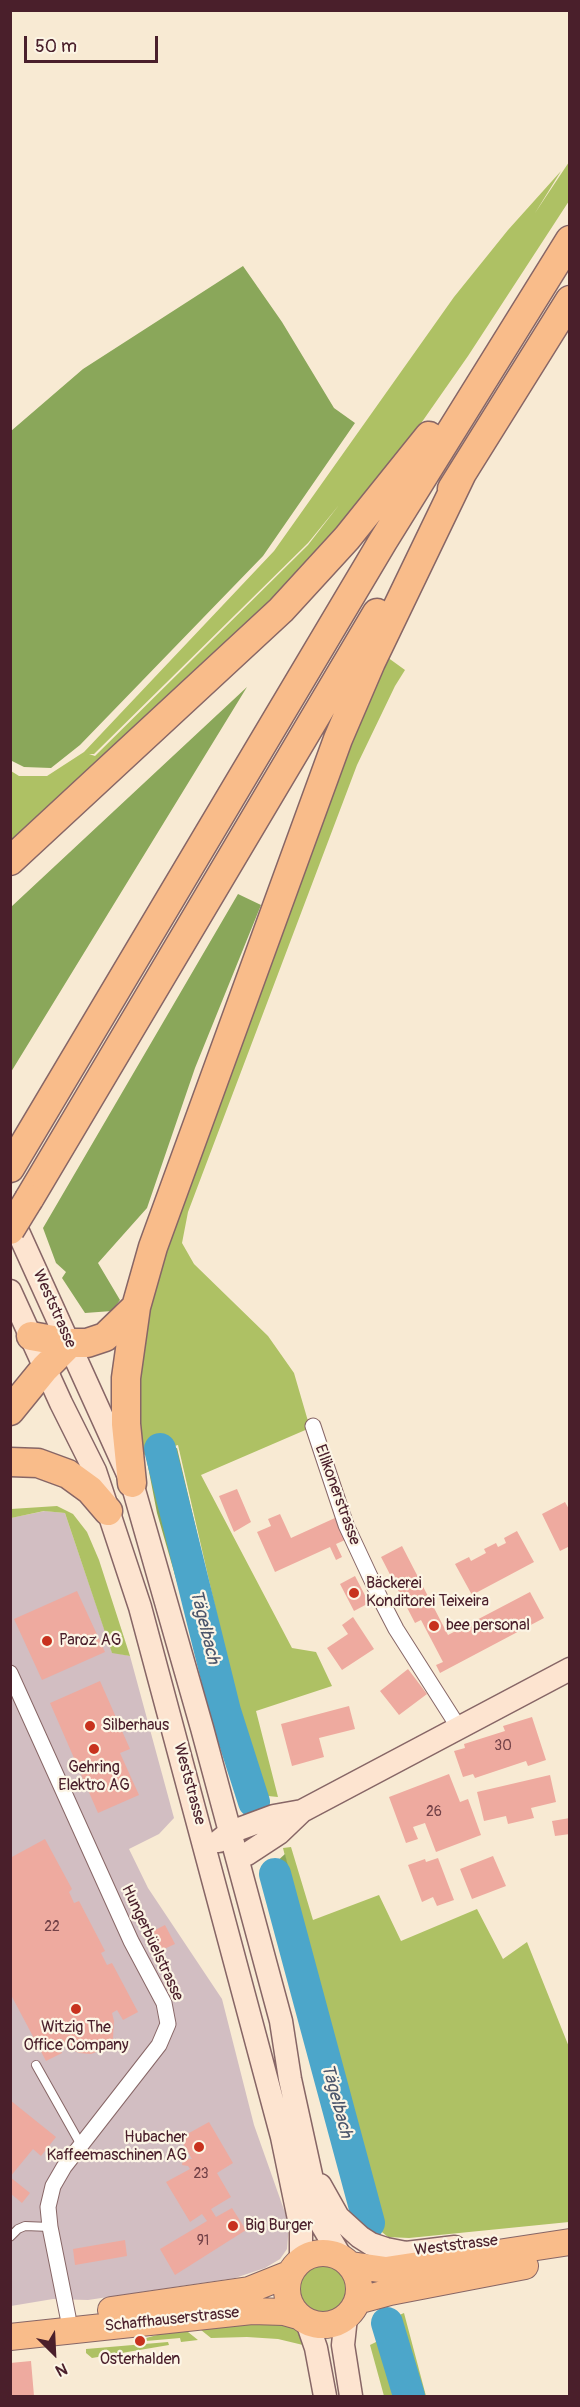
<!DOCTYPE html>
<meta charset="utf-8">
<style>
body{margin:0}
#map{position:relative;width:580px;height:2407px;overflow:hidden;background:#f8ead3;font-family:Pangolin,sans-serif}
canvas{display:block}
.frame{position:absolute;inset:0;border:12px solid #4a1f2b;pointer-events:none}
.north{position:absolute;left:24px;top:2323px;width:60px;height:60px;-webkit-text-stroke:4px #fcf5e5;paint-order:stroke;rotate:156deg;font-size:16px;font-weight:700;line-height:24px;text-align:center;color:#4a1f2b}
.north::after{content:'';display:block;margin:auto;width:21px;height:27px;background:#4a1f2b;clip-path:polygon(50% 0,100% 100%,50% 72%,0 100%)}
.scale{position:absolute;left:24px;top:36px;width:134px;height:27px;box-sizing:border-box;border:3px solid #4a1f2b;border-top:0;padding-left:8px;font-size:18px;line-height:21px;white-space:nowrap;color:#4a1f2b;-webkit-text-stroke:4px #fcf5e5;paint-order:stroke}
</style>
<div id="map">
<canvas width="580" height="2407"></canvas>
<div class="frame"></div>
<div class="north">N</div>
<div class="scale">50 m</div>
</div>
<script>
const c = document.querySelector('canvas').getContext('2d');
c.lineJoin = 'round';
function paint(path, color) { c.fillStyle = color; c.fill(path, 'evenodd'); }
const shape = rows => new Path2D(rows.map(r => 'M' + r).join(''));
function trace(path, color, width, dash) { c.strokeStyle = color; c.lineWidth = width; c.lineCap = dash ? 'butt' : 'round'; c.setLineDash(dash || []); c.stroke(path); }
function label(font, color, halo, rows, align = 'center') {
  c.font = font + ' Pangolin,sans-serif'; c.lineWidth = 4.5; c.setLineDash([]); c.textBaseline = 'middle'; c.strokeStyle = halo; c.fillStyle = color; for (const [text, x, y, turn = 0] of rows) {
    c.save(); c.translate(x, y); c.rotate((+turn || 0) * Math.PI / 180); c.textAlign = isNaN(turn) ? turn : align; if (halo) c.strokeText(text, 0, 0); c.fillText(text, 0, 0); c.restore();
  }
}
paint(shape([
 [45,1511,65,1513,112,1652,130,1656,174,1818,159,1834,129,1849,148,1888,222,1999,254,2125,289,2224,287,2249,280,2259,265,2268,235,2278,88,2300,53,2299,11,2306,10,1518]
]), '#d2bec2');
paint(shape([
 [569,162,569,201,468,356,380,482,299,577,11,847,11,771,19,776,47,776,84,752,274,551,454,297,508,230,561,171,535,213],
 [339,505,308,545,95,756,89,754,94,754,308,543],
 [387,657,405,670,395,686,357,765,188,1212,182,1243,194,1264,268,1336,294,1373,310,1428,201,1475,292,1648,316,1652,332,1686,256,1711,278,1797,268,1796,238,1707,178,1445,140,1456,137,1389,159,1257,347,747],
 [57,1506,73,1514,87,1532,99,1560,130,1656,112,1653,65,1513,44,1511,11,1518,11,1509],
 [291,1847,313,1920,379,1895,401,1941,477,1909,503,1959,527,1942,569,2047,569,2222,409,2238,388,2237,377,2228,283,1848],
 '297 2289a25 25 0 1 1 50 0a25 25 0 1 1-50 0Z',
 [404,2313,426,2396,384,2396,370,2345,376,2342,376,2333,383,2322],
 [263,2317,294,2328,301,2334,303,2345,278,2339,247,2337,211,2338,196,2326],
 [183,2328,198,2340,181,2342,180,2338,146,2341,146,2338],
 [168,2342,169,2345,92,2358,86,2353,86,2349]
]), '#aec164');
paint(shape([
 [243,266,282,322,334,408,355,423,263,556,80,745,51,768,24,767,10,760,11,431,83,369],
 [247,687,11,1072,11,907],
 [238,894,261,905,195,1068,147,1208,98,1263,120,1300,112,1311,85,1313,62,1278,66,1272,56,1263,43,1228],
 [177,1448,238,1707,266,1797,245,1799,225,1748,157,1513,146,1456],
 [285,1854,374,2210,354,2211,334,2127,262,1884,263,1874]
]), '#8aa75a');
trace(shape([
 [160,1449,225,1711,254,1802],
 [275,1874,369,2223],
 [387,2323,409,2396]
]), '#4ca6ca', 32);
paint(shape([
 [237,1489,251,1522,234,1532,219,1496],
 [565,1502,570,1511,570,1546,560,1551,542,1514],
 [280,1514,291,1538,335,1518,345,1540,336,1544,342,1557,336,1560,330,1547,275,1572,257,1532,271,1526,268,1519],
 [517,1531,534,1562,472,1595,455,1564,469,1557,471,1561,486,1553,484,1549,496,1543,498,1547,506,1543,504,1538],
 [402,1546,448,1635,530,1592,544,1618,440,1673,436,1665,443,1662,421,1620,415,1623,381,1557],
 [355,1576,369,1603,354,1611,340,1584],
 [77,1591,105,1652,42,1680,14,1619],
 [353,1617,374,1649,342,1670,327,1648,348,1634,342,1625],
 [408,1669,427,1694,399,1715,380,1691],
 [100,1681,130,1749,120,1753,139,1795,98,1813,50,1703],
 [349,1706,355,1729,319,1738,324,1757,292,1766,281,1724],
 [532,1717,546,1760,528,1766,526,1761,475,1778,473,1774,463,1777,454,1751,465,1748,464,1744,505,1731,503,1726],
 [449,1774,460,1802,468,1799,481,1835,436,1852,425,1823,413,1827,418,1839,406,1843,389,1797],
 [550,1775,556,1802,531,1808,534,1818,508,1824,506,1816,484,1821,477,1792],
 [570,1818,570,1834,555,1836,552,1821],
 [45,1839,72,1889,69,1892,74,1903,79,1901,105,1951,101,1953,107,1965,112,1963,138,2012,123,2020,117,2010,112,2013,114,2021,113,2038,106,2047,99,2051,91,2054,79,2053,69,2048,62,2039,57,2042,62,2053,46,2061,10,1993,10,1858],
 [493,1856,506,1886,472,1899,460,1869],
 [438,1858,454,1900,437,1906,433,1897,422,1902,408,1865,425,1859,426,1862],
 [165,1925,175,1944,162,1950,153,1931],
 [10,2100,56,2137,41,2156,33,2149,10,2177],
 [209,2122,233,2163,217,2173,231,2197,211,2209,216,2217,232,2208,246,2230,175,2275,160,2249,207,2221,202,2214,190,2222,166,2182,190,2169,188,2166,182,2165,183,2158,192,2159,180,2138],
 [10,2177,30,2193,22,2203,10,2193],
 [125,2240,127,2256,75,2265,73,2249],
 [31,2361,34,2396,10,2396,10,2363]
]), '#eeaa9f');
const lane = shape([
 [36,2065,81,2145],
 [10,2237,18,2229,25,2226,50,2227]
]);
const street = shape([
 [313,1426,346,1525,381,1600,396,1629,459,1728],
 [10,1673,131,1941,164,2003,168,2024,159,2045,64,2167,53,2186,48,2207,50,2227,68,2317]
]);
const secondary = shape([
 [10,1214,132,1483,202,1728,281,2021,290,2079,322,2225,341,2257],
 [10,1291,61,1403,95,1471,140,1607,282,2137,301,2229,301,2259],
 [219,1841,230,1832,239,1829,274,1816,302,1811,570,1669],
 [237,1858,247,1854,279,1833,302,1811],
 [320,2185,338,2217,360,2237,371,2244,386,2249,406,2253,455,2247],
 [346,2317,343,2345,351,2396],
 [307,2322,316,2348,325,2396]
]);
const primary = shape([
 '287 2289a36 36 0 1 1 72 0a36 36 0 1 1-72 0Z',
 [351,2265,386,2270,570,2242],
 [357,2301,390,2292,525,2266],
 [111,2310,249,2290,289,2274],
 [10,2337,252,2311,284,2312,298,2316]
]);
const highway = shape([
 [452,489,570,300],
 [10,861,281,610,347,538,429,436],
 [10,1168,383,541,570,240],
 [29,1199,377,613],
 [31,1336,70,1343,87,1343,105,1337,136,1307],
 [10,1411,45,1368,70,1343],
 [10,1462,38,1463,68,1474,90,1490,108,1511],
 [132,1483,126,1424,126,1378,136,1307,153,1247,338,739,371,662,462,473]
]);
trace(lane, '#876666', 10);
trace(street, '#876666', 17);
trace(secondary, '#876666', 25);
trace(primary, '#876666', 28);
trace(highway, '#876666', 31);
trace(lane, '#fff', 8);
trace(street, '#fff', 15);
trace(secondary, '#fde4d0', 22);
trace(primary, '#f9bc8a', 26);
trace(highway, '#f9bc8a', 28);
const highwayBridge = shape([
 [10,1230,29,1199]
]);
trace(highwayBridge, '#876666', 31, []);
trace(highwayBridge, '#f9bc8a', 28);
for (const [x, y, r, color] of [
 [354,1593,6,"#c8321e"],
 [434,1626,6,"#c8321e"],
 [47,1641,6,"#c8321e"],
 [90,1726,6,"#c8321e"],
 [94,1749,6,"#c8321e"],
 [76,2009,6,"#c8321e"],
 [199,2147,6,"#c8321e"],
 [233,2226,6,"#c8321e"],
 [140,2341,6,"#c8321e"]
]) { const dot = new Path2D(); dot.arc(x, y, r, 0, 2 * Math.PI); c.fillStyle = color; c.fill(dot); trace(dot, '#fcf5e5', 2); }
label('14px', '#734248', null, [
 ["30",503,1746],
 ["26",434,1812],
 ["22",52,1927],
 ["23",201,2174],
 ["91",203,2241]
]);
label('16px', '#4a1f2b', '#fcf5e5', [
 ["Weststrasse",54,1309,66],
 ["Ellikonerstrasse",337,1495,70],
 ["Weststrasse",189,1784,75],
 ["Hungerbüelstrasse",152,1943,65],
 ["Weststrasse",456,2246,-7],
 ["Schaffhauserstrasse",172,2320,-6]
]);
label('16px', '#4a1f2b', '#fcf5e5', [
 ["Bäckerei",366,1584],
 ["Konditorei Teixeira",366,1602],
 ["bee personal",446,1626],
 ["Paroz AG",59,1641],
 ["Silberhaus",102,1726],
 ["Gehring",94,1768,"center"],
 ["Elektro AG",94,1786,"center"],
 ["Witzig The",76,2028,"center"],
 ["Office Company",76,2046,"center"],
 ["Hubacher",187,2138,"right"],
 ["Kaffeemaschinen AG",187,2156,"right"],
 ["Big Burger",245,2226],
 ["Osterhalden",140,2360,"center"]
], 'left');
label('italic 18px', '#4b556b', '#fcf5e5', [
 ["Tägelbach",204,1627,76],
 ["Tägelbach",336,2101,75]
]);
</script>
